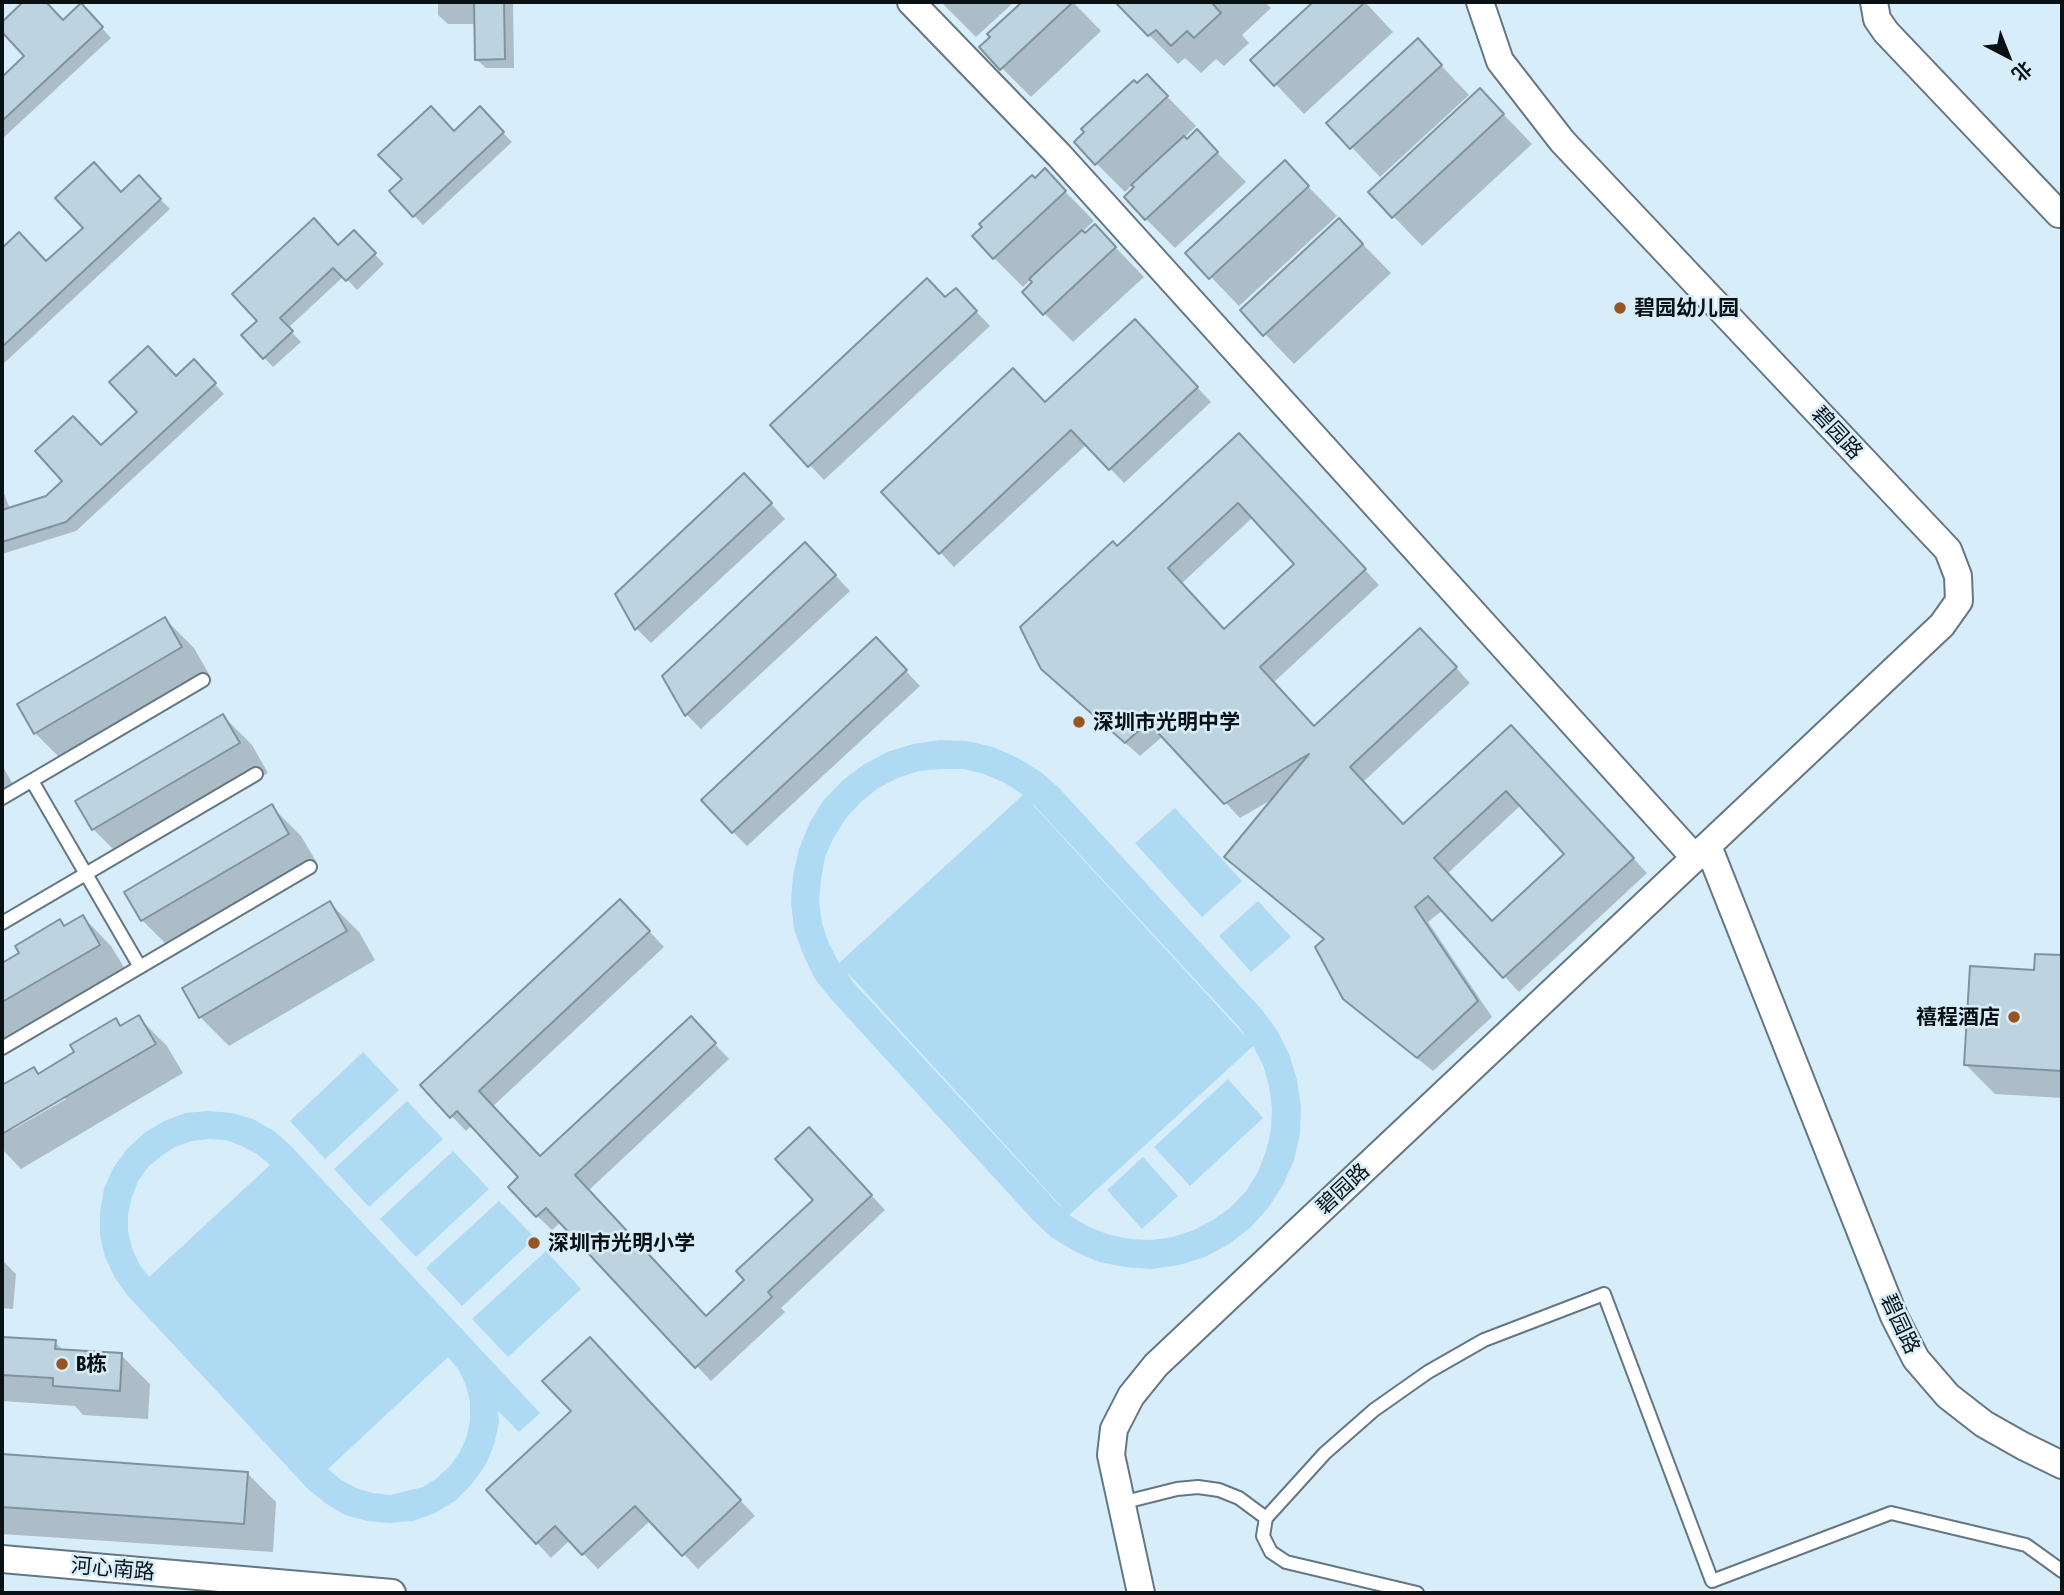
<!DOCTYPE html>
<meta charset="utf-8">
<style>
body{margin:0}
#map{position:relative;width:2064px;height:1595px;overflow:hidden;background:#d7edfa;font-family:"Asap Condensed","Noto Sans SC",sans-serif}
canvas{display:block}
.frame{position:absolute;inset:0;border:4px solid #091115;pointer-events:none}
.north{position:absolute;left:1973px;top:21px;width:70px;height:70px;-webkit-text-stroke:5px #d7edfa;paint-order:stroke;rotate:138deg;font-size:19px;font-weight:700;line-height:28px;text-align:center;color:#091115}
.north::after{content:'';display:block;margin:auto;width:24px;height:32px;background:#091115;clip-path:polygon(50% 0,100% 100%,50% 72%,0 100%)}
</style>
<div id="map">
<canvas width="2064" height="1595"></canvas>
<div class="frame"></div>
<div class="north">北</div>
</div>
<script>
const c = document.querySelector('canvas').getContext('2d');
c.lineJoin = 'round';
function paint(path, color) { c.fillStyle = color; c.fill(path, 'evenodd'); }
const shape = rows => new Path2D(rows.map(r => 'M' + r).join(''));
function trace(path, color, width, dash) { c.strokeStyle = color; c.lineWidth = width; c.lineCap = dash ? 'butt' : 'round'; c.setLineDash(dash || []); c.stroke(path); }
function label(font, color, halo, rows, align = 'center') {
  c.font = font + ' "Asap Condensed","Noto Sans SC",sans-serif'; c.lineWidth = 5; c.setLineDash([]); c.textBaseline = 'middle'; c.strokeStyle = halo; c.fillStyle = color; for (const [text, x, y, turn = 0] of rows) {
    c.save(); c.translate(x, y); c.rotate((+turn || 0) * Math.PI / 180); c.textAlign = isNaN(turn) ? turn : align; if (halo) c.strokeText(text, 0, 0); c.fillText(text, 0, 0); c.restore();
  }
}
paint(shape([
 [940,740,967,741,993,747,1018,758,1041,772,1060,789,1262,1010,1277,1030,1289,1054,1297,1080,1301,1107,1300,1134,1294,1160,1283,1185,1268,1208,1250,1228,1229,1244,1205,1257,1179,1265,1152,1269,1125,1267,1099,1262,1074,1251,1051,1237,1032,1219,831,999,815,979,803,954,794,929,791,902,793,875,799,849,809,824,823,801,842,781,863,765,887,752,913,744],
 [941,769,963,769,984,774,1005,783,1023,795,839,963,829,944,822,923,819,901,821,879,825,857,834,837,846,818,861,802,878,788,898,778,919,771],
 [1033,804,1240,1028,1246,1037,1033,805],
 [847,972,1061,1206,1061,1207,852,981],
 [1253,1046,1263,1065,1269,1086,1272,1108,1271,1130,1266,1151,1258,1172,1246,1191,1231,1207,1213,1220,1194,1230,1173,1237,1151,1240,1129,1239,1107,1234,1087,1226,1069,1215],
 [1175,808,1242,881,1202,917,1135,843],
 [1258,901,1291,937,1251,972,1219,936],
 [363,1052,399,1090,325,1159,290,1121],
 [1228,1079,1263,1118,1190,1186,1154,1147],
 [407,1101,443,1139,369,1207,334,1169],
 [208,1111,232,1113,253,1119,274,1131,290,1145,540,1413,519,1432,498,1411,499,1422,494,1445,485,1466,471,1485,455,1501,435,1513,413,1521,390,1523,367,1521,345,1515,325,1503,308,1489,128,1296,115,1278,105,1257,100,1235,100,1212,104,1189,113,1168,127,1149,144,1133,164,1121,185,1113],
 [209,1139,226,1140,242,1146,257,1154,270,1165,149,1277,139,1264,132,1248,128,1231,128,1214,132,1197,138,1181,148,1167,161,1156,175,1147,192,1141],
 [448,1357,459,1370,466,1386,470,1402,470,1420,467,1436,460,1452,450,1466,437,1478,423,1487,390,1495,373,1493,356,1488,341,1480,328,1469],
 [453,1151,489,1189,416,1257,380,1219],
 [1143,1157,1178,1196,1142,1229,1107,1190],
 [499,1201,535,1238,462,1306,426,1268],
 [546,1251,581,1289,508,1357,472,1319]
]), '#afdaf3');
paint(shape([
 [26,2,44,2,63,22,90,15,111,38,2,139,2,79,27,56,2,29,2,24],
 [438,2,513,2,514,68,486,68,476,59,476,24,448,24,438,15],
 [941,2,1014,2,976,37],
 [1024,2,1073,2,1101,31,1031,97,1002,68,992,37,989,34],
 [1132,2,1265,2,1271,8,1242,35,1249,43,1224,66,1216,59,1201,73,1185,58,1178,64,1149,35,1125,9],
 [1316,2,1365,2,1393,32,1304,114,1253,60],
 [1418,41,1469,95,1380,177,1329,123],
 [1147,76,1196,126,1184,138,1187,141,1197,132,1246,182,1175,248,1146,219,1136,188,1133,184,1125,192,1096,163,1137,86],
 [1480,90,1532,144,1422,246,1370,192],
 [480,109,512,142,423,225,391,191],
 [1285,163,1337,216,1239,306,1211,277],
 [1045,171,1094,221,1082,232,1085,236,1095,226,1144,277,1073,342,1044,313,1035,282,1031,279,1023,287,994,258,1035,180],
 [139,178,170,209,2,365,2,306,11,297,2,288,2,250,19,234,47,263],
 [1339,220,1391,273,1294,364,1242,310],
 [354,233,384,264,357,290,344,276,288,328,301,342,273,367,243,336],
 [945,299,970,305,990,326,824,480,772,425],
 [1149,336,1211,402,1124,483,1087,444,954,567,940,552,1046,404],
 [203,371,224,394,76,531,2,554,2,488,10,509,47,498,176,378],
 [1254,450,1379,585,1273,683,1315,728,1435,645,1470,683,1363,782,1403,826,1525,741,1647,873,1519,992,1443,910,1428,922,1492,1017,1433,1071,1360,1013,1345,998,1325,940,1241,872,1227,857,1276,797,1240,818,1163,736,1140,756,1042,668,1117,548],
 [1253,517,1297,564,1225,631,1181,584],
 [1521,805,1567,854,1492,923,1447,874],
 [759,490,785,519,651,643,637,629,617,594],
 [820,559,850,591,701,729,687,715,664,676],
 [165,619,194,648,210,676,64,762,35,733],
 [890,654,920,686,747,846,733,832],
 [223,716,252,745,268,773,122,858,93,829],
 [2,765,15,788,2,795],
 [272,807,301,836,317,863,171,949,142,920],
 [330,903,359,932,375,960,229,1046,200,1017],
 [634,915,664,947,492,1107,541,1158,705,1033,729,1059,588,1191,706,1318,747,1280,815,1200,824,1144,885,1210,781,1308,785,1312,711,1381,561,1222,552,1230,537,1216,510,1187,521,1177,472,1125,466,1131,422,1085],
 [83,917,111,946,128,974,2,1048,2,965,21,953,60,921,66,927],
 [2036,956,2062,957,2062,1098,1995,1094,1966,1065,2035,971],
 [138,1017,167,1046,183,1073,21,1169,2,1149,2,1088,33,1069,39,1075,77,1053,116,1020,122,1027],
 [63,1096,66,1099,12,1130,10,1127],
 [2,1260,16,1274,13,1309,2,1308],
 [2,1339,55,1342,64,1351,121,1355,150,1384,148,1419,83,1415,75,1406,2,1401],
 [604,1354,755,1516,698,1569,651,1520,598,1569,570,1540,551,1558,488,1490,573,1411],
 [2,1456,247,1473,276,1502,273,1552,2,1534]
]), '#0003');
const building = shape([
 [23,2,46,2,63,20,81,3,103,27,2,121,2,77,24,56,2,32,2,22,23,2],
 [474,2,504,2,505,59,475,60,474,2],
 [1022,2,1073,2,1000,70,979,47,990,37,987,34,1022,2],
 [1115,2,1211,2,1221,13,1194,38,1187,31,1171,46,1156,30,1148,36,1115,2],
 [1313,2,1365,2,1274,86,1250,60,1313,2],
 [1418,38,1442,65,1350,149,1326,123,1418,38],
 [1147,74,1168,96,1095,165,1074,142,1084,132,1081,129,1134,80,1137,83,1147,74],
 [1480,88,1504,114,1392,218,1368,192,1480,88],
 [431,106,454,131,480,106,504,132,413,217,389,191,402,179,378,155,431,106],
 [1197,129,1218,152,1145,220,1124,197,1134,187,1131,185,1163,155,1184,136,1187,139,1197,129],
 [1285,160,1309,186,1209,279,1185,253,1285,160],
 [94,162,121,192,139,175,161,199,2,347,2,248,19,232,46,261,83,228,55,198,94,162],
 [1045,168,1066,191,993,259,972,236,982,227,979,224,1032,175,1035,178,1045,168],
 [314,218,338,245,354,230,376,253,346,281,333,268,280,318,293,331,263,359,241,335,257,321,232,294,314,218],
 [1339,218,1363,244,1263,336,1240,310,1339,218],
 [1095,224,1116,247,1043,315,1022,292,1032,282,1029,279,1061,249,1082,230,1085,233,1095,224],
 [927,278,945,297,956,288,977,311,808,467,770,425,927,278],
 [1135,319,1198,387,1109,470,1071,430,939,554,881,492,1013,368,1045,402,1135,319],
 [148,346,176,376,194,359,216,383,66,522,2,542,2,510,46,496,62,481,35,451,73,416,101,445,137,412,109,382,148,346],
 [1239,433,1366,569,1260,667,1314,726,1420,628,1457,667,1350,767,1403,824,1511,725,1634,858,1503,978,1428,896,1415,907,1478,1001,1417,1058,1343,999,1315,947,1324,939,1224,857,1309,754,1224,804,1148,722,1125,743,1041,669,1020,627,1113,541,1117,546,1239,433],
 [1238,503,1294,564,1224,629,1168,568,1238,503],
 [1506,791,1564,854,1492,921,1434,858,1506,791],
 [744,473,772,503,635,630,615,594,744,473],
 [805,542,836,575,685,716,662,676,805,542],
 [165,617,182,647,34,734,17,704,165,617],
 [876,637,907,670,732,833,701,800,876,637],
 [223,714,240,743,92,830,75,801,223,714],
 [272,804,289,834,141,921,124,892,272,804],
 [620,899,650,931,479,1091,540,1156,691,1016,716,1043,575,1175,706,1316,744,1280,736,1271,813,1200,775,1159,809,1127,872,1195,768,1292,772,1297,695,1368,546,1208,536,1217,508,1187,518,1177,457,1111,450,1118,420,1085,620,899],
 [330,901,347,931,199,1018,182,988,330,901],
 [83,915,100,945,2,1002,2,963,19,953,15,946,60,919,64,926,83,915],
 [2035,954,2062,955,2062,1071,1964,1065,1970,966,2034,970,2035,954],
 [139,1015,156,1044,2,1134,2,1085,34,1067,38,1074,74,1052,70,1045,116,1018,120,1026,139,1015],
 [2,1337,56,1340,55,1349,122,1353,120,1391,53,1386,53,1378,2,1375,2,1337],
 [590,1337,741,1500,682,1556,635,1506,582,1555,555,1526,536,1544,486,1490,571,1411,542,1381,590,1337],
 [2,1454,248,1472,244,1524,2,1507,2,1454]
]);
paint(building, '#bed3e0');
trace(building, '#7f939f', 2);
const lane = shape([
 [32,781,140,967],
 [2,798,203,680],
 [2,923,256,774],
 [2,1048,310,867],
 [1121,1503,1177,1489,1198,1487,1219,1490,1239,1498,1266,1518],
 [1417,1593,1286,1562,1271,1552,1263,1536,1266,1518,1325,1453,1374,1410,1428,1372,1484,1340,1604,1294,1712,1581,1891,1513,2026,1545,2062,1571]
]);
const street = shape([
 [911,2,1059,155,1695,858],
 [1874,2,1877,19,1886,32,2059,214,2062,211],
 [1708,846,1894,1316,1916,1359,1948,1396,1984,1424,2023,1446,2062,1465],
 [2,1559,392,1593],
 [1141,1593,1111,1455,1114,1429,1131,1396,1156,1365,1942,625,1959,601,1958,576,1948,550,1562,141,1500,61,1480,2]
]);
trace(lane, '#647783', 16);
trace(street, '#647783', 30);
trace(lane, '#fff', 12);
trace(street, '#fff', 26);
for (const [x, y, r, color] of [
 [1620,308,7,"#975522"],
 [1079,722,7,"#975522"],
 [2014,1017,7,"#975522"],
 [534,1243,7,"#975522"],
 [62,1364,7,"#975522"]
]) { const dot = new Path2D(); dot.arc(x, y, r, 0, 2 * Math.PI); c.fillStyle = color; c.fill(dot); trace(dot, '#d7edfa', 2.5); }
label('bold 21px', '#091115', '#d7edfa', [
 ["碧园幼儿园",1634,308],
 ["深圳市光明中学",1093,722],
 ["禧程酒店",2000,1017,"right"],
 ["深圳市光明小学",548,1243],
 ["B栋",76,1364]
], 'left');
label('21px', '#091115', '#d7edfa', [
 ["碧园路",1837,433,47],
 ["碧园路",1343,1189,-43],
 ["碧园路",1900,1324,65],
 ["河心南路",113,1569,5]
]);
</script>
